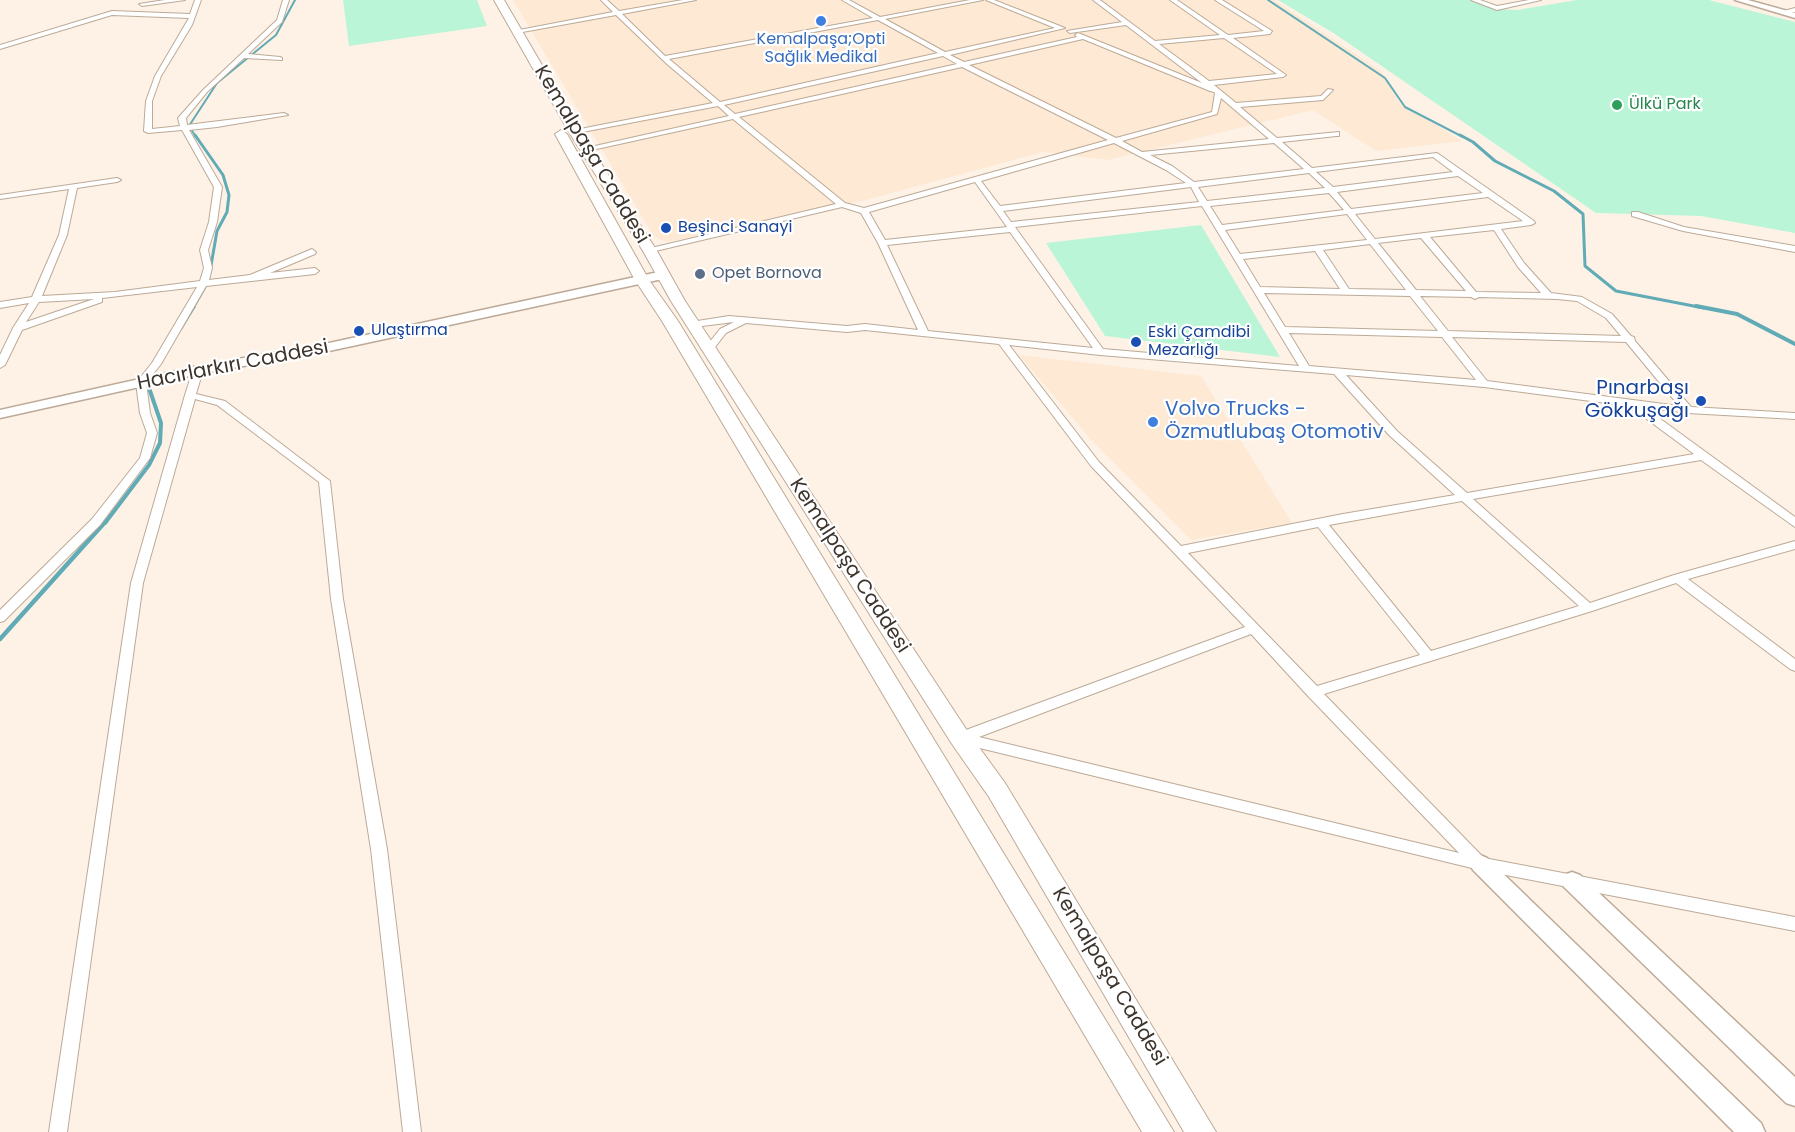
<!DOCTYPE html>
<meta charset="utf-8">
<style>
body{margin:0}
canvas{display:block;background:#fef2e6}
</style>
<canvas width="1795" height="1132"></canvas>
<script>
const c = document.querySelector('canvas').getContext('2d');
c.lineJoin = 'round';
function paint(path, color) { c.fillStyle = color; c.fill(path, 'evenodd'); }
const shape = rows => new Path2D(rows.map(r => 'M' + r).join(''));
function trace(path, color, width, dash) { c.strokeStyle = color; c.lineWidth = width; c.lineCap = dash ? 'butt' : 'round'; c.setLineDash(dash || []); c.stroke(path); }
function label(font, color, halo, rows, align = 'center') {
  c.font = font + ' Poppins,sans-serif'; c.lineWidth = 4.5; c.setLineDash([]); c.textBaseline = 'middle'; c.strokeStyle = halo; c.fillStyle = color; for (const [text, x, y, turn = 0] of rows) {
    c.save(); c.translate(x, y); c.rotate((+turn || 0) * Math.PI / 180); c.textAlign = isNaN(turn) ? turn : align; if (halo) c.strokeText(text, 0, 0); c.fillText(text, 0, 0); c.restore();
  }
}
paint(shape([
 [513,0,1274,0,1381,71,1399,102,1462,141,1376,151,1313,110,1108,160,1043,152,866,200,667,242,654,237],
 [1019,355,1201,376,1292,523,1191,540,1094,443]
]), '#fde9d4');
paint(shape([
 [343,0,477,0,487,26,349,46],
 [1278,0,1472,0,1496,9,1517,10,1577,0,1709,0,1795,22,1795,233,1701,216,1596,213,1335,34],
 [1201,225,1280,357,1105,336,1046,243]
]), '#baf5d8');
trace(shape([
 [1268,0,1385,78,1405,107,1463,137],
 [196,137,189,126,217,83,276,35,295,0]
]), '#60abb6', 2);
trace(shape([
 [195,135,223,175,229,195,227,212,217,231,209,277],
 [1460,135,1473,142,1495,161,1554,191,1583,214,1585,266,1616,291,1704,308],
 [193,308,205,287]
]), '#60abb6', 3);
trace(shape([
 [1696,306,1737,314,1795,344],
 [180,329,194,306],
 [105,523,149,465,160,443,161,423,148,385]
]), '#60abb6', 4);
trace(shape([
 [0,639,106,521]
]), '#60abb6', 4.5);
const street = shape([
 [165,0,185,0,142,6,139,4,165,0],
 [195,0,201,0,192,25,161,76,152,101,152,129,180,126,178,118,203,90,277,20,283,0,289,0,282,22,248,54,280,57,282,58,282,60,244,58,207,92,186,118,187,125,284,113,288,115,217,127,189,130,222,187,217,222,208,250,212,268,209,280,250,275,312,249,316,252,315,254,270,273,315,268,319,271,315,274,206,286,161,364,146,383,150,413,157,433,150,458,100,525,4,621,0,622,0,610,92,519,140,458,147,433,140,413,136,383,152,363,197,287,102,298,102,302,22,330,5,365,0,368,0,355,13,328,29,303,0,308,0,302,32,297,59,235,69,189,0,199,0,195,117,178,121,180,117,182,77,188,67,235,42,296,115,292,200,281,204,268,200,250,209,222,214,187,182,130,148,133,144,131,146,101,155,76,189,18,112,15,0,49,0,45,112,11,190,14,195,0],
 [94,299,26,322,39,302,94,299],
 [601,0,607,0,619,11,683,0,696,0,622,14,665,56,873,18,842,0,849,0,880,17,970,0,983,0,885,19,945,52,1055,28,986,0,994,0,1065,28,950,55,964,62,1077,37,1075,35,1078,33,1202,83,1126,25,1070,33,1067,31,1122,22,1093,0,1100,0,1155,41,1220,35,1170,0,1177,0,1228,35,1264,31,1215,0,1222,0,1272,31,1270,34,1233,38,1286,75,1283,77,1214,85,1236,103,1321,96,1328,89,1333,90,1323,100,1240,107,1277,138,1339,132,1339,136,1336,136,1282,142,1312,168,1437,153,1534,221,1535,223,1531,225,1501,229,1524,263,1551,293,1582,297,1612,314,1631,336,1634,337,1635,341,1691,407,1795,413,1795,419,1688,413,1644,407,1795,517,1795,527,1701,460,1473,499,1590,603,1674,575,1795,541,1795,549,1688,579,1795,659,1795,671,1790,669,1676,583,1592,611,1324,694,1484,858,1795,917,1795,931,1480,870,955,742,953,738,955,734,1245,627,1091,466,999,344,865,330,847,332,746,323,726,333,712,351,706,351,704,349,720,329,734,322,694,327,691,326,691,322,729,316,847,326,865,324,918,330,878,243,861,213,842,207,647,253,647,249,836,204,733,119,583,152,582,150,586,148,729,116,718,106,572,134,571,132,575,130,713,103,667,64,616,15,517,33,514,31,613,12,601,0],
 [878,20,938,53,720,102,669,59,878,20],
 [1224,38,1277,74,1209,81,1159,44,1224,38],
 [1083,39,1210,91,1214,92,1215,93,1212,112,1116,138,969,65,1083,39],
 [943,56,957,64,735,114,724,105,943,56],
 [962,67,1108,140,864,208,845,203,739,117,962,67],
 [1221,98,1269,139,1142,152,1122,141,1217,114,1221,98],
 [1114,143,1166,170,1186,183,1000,206,981,181,1114,143],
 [1274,143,1304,169,1194,182,1172,166,1150,155,1274,143],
 [1433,157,1453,172,1333,187,1316,172,1433,157],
 [1309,173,1325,188,1207,201,1198,187,1309,173],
 [1458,176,1483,193,1351,209,1337,192,1458,176],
 [975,182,1007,227,885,240,869,212,975,182],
 [1191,187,1199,202,1011,222,1003,211,1191,187],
 [1329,193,1344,210,1222,225,1210,206,1329,193],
 [1488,197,1523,221,1375,239,1355,214,1488,197],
 [1202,206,1299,366,1103,349,1015,227,1202,206],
 [1347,214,1367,240,1240,254,1225,230,1347,214],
 [1494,230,1518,267,1541,293,1476,292,1430,237,1494,230],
 [1010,232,1093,348,928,331,887,245,1010,232],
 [1421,238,1466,291,1416,290,1378,243,1421,238],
 [1370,244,1406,290,1349,289,1323,250,1370,244],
 [1315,251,1340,289,1260,287,1243,259,1315,251],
 [1264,293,1410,296,1438,331,1285,327,1264,293],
 [1420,296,1471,297,1475,299,1479,297,1557,299,1577,301,1606,318,1621,336,1448,331,1420,296],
 [1289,333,1442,337,1476,380,1309,366,1289,333],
 [1452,337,1626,342,1679,406,1487,381,1452,337],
 [1009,345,1100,355,1334,374,1389,435,1455,495,1343,514,1181,546,1099,462,1009,345],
 [1346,375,1484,387,1629,406,1694,454,1467,493,1397,431,1346,375],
 [1462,501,1579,606,1431,651,1329,525,1462,501],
 [1318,527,1420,655,1317,686,1188,553,1318,527],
 [1251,634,1308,696,1459,853,979,737,1251,634],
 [1471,0,1480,0,1497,6,1529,0,1541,0,1497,10,1471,0],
 [1795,8,1795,12,1783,14,1780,12,1795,8],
 [1632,212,1638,212,1684,227,1795,246,1795,252,1683,231,1632,216,1632,212],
 [198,367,203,370,196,394,225,401,330,481,343,599,387,849,421,1132,403,1132,371,849,331,599,319,482,217,405,195,399,143,583,67,1132,49,1132,131,583,185,395,193,370,198,367]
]);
const secondary = shape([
 [1735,0,1748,0,1795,13,1795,18,1735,0],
 [663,271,669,275,667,278,329,351,198,374,0,418,0,410,198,366,329,343,663,271],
 [1480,855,1487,858,1761,1123,1765,1132,1734,1132,1473,870,1470,864,1473,858,1480,855],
 [1572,872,1580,875,1795,1077,1795,1106,1786,1103,1564,887,1561,881,1564,875,1572,872]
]);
const primary = shape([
 [494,0,504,0,581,132,657,251,685,301,968,732,1005,783,1216,1132,1184,1132,989,797,952,744,671,301,643,251,569,132,494,0],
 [561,130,567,134,649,280,678,321,1174,1132,1142,1132,662,321,635,280,555,134,561,130]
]);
trace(street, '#bcaa97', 2);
trace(secondary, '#bcaa97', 3);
trace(primary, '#bcaa97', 2);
paint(street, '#fff');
paint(secondary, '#fff');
paint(primary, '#fff');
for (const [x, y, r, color] of [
 [821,21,6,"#3f7fe0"],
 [1617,105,6,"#2e9e5b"],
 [666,228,6,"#1a4fb4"],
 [700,274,6,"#5c6f8a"],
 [359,331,6,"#1a4fb4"],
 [1136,342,6,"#1a4fb4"],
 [1701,401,6,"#1a4fb4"],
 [1153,422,6,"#3f7fe0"]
]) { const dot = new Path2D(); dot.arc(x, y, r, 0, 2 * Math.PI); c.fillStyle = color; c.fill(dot); trace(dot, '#fff', 2); }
label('16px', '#366cbe', '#fff', [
 ["Kemalpaşa;Opti",821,40],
 ["Sağlık Medikal",821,58]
]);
label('16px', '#27864d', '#fff', [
 ["Ülkü Park",1629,105]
], 'left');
label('16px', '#164399', '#fff', [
 ["Beşinci Sanayi",678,228],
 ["Ulaştırma",371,331],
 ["Eski Çamdibi",1148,333],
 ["Mezarlığı",1148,351]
], 'left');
label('16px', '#4e5e75', '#fff', [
 ["Opet Bornova",712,274]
], 'left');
label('20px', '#3d352d', '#fff', [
 ["Kemalpaşa Caddesi",591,155,59],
 ["Hacırlarkırı Caddesi",233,366,-11],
 ["Kemalpaşa Caddesi",849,566,57],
 ["Kemalpaşa Caddesi",1109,977,59]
]);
label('20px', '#164399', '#fff', [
 ["Pınarbaşı",1689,389],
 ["Gökkuşağı",1689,412]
], 'right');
label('20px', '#366cbe', '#fff', [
 ["Volvo Trucks -",1165,410],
 ["Özmutlubaş Otomotiv",1165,433]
], 'left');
</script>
